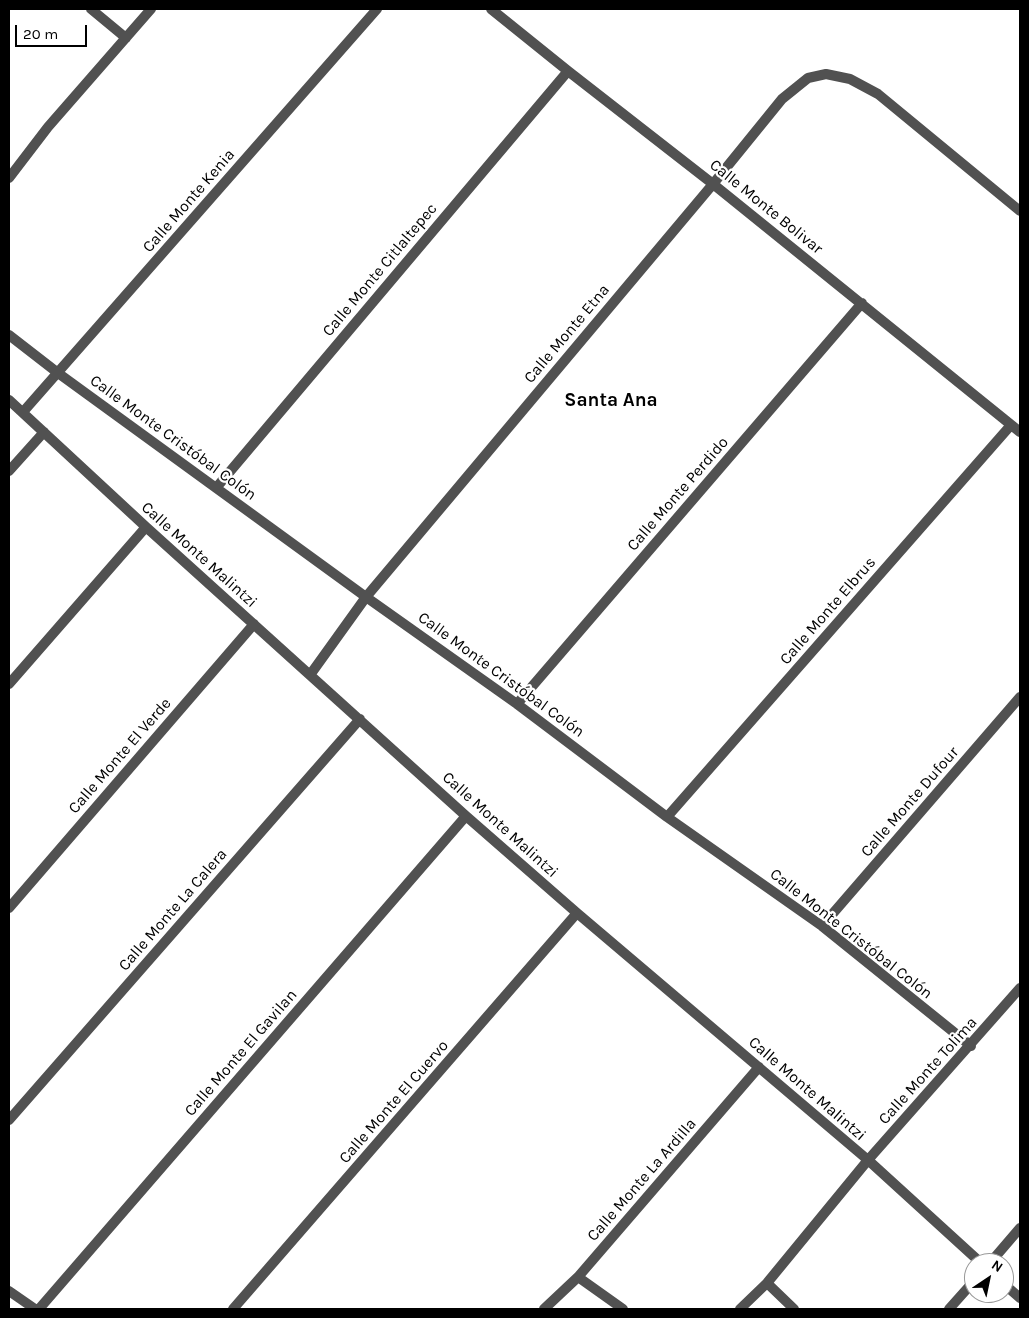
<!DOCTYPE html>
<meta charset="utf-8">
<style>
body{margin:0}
#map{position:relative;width:1029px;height:1318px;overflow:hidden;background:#fff;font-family:Karla,sans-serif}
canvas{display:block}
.frame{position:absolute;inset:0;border:10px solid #000;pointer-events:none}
.north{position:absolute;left:964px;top:1253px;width:50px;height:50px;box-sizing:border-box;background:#fff;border:1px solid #999;border-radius:50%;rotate:34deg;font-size:14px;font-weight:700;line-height:20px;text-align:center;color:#000}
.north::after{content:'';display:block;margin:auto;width:18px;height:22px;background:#000;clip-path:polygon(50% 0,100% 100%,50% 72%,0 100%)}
.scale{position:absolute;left:15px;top:25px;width:72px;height:22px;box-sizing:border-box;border:2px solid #000;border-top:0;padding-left:6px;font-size:15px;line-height:18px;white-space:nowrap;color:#000;-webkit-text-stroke:4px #fff;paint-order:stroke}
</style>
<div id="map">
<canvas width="1029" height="1318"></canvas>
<div class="frame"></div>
<div class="north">N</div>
<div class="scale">20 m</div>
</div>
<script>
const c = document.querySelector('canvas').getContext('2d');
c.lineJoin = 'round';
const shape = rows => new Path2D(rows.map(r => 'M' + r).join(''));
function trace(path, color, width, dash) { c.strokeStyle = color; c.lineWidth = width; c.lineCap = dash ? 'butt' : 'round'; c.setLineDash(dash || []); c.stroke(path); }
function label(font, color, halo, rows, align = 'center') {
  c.font = font + ' Karla,sans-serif'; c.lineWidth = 4.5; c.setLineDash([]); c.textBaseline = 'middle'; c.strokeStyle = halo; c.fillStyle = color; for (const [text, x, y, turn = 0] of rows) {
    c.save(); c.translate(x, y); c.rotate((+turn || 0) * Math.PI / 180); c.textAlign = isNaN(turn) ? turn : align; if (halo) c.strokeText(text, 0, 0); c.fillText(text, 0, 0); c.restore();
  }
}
trace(shape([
 [91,9,126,38],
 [491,9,568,71,713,184,1020,432],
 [9,178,48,127,151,9],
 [9,335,58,373,366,597,517,704,667,817,822,926,971,1046],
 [9,400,146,527,466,816,577,913,868,1160,981,1263],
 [23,412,377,9],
 [9,471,44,432],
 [216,488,568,71],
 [310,675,366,597,713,184,782,99,808,78,826,74,850,79,878,94,1020,211],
 [9,684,146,527],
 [517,704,862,303],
 [667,817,1011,425],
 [9,908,254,624],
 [822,926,1020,697],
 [9,1120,360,719],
 [990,1263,1020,1228],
 [578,1277,623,1309],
 [767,1283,794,1309],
 [1004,1284,1020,1298],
 [9,1291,35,1309],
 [39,1309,466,816],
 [233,1309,577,913],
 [544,1309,578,1277,759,1067],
 [740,1309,767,1283,868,1160,1020,988],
 [949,1309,974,1281]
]), '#515151', 10);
label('16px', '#000', '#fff', [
 ["Calle Monte Kenia",189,201,-49],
 ["Calle Monte Bolivar",766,207,39],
 ["Calle Monte Citlaltepec",380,270,-50],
 ["Calle Monte Etna",567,334,-50],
 ["Calle Monte Cristóbal Colón",173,438,36],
 ["Calle Monte Perdido",678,494,-49],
 ["Calle Monte Malintzi",199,555,42],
 ["Calle Monte Elbrus",828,611,-49],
 ["Calle Monte Cristóbal Colón",501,675,36],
 ["Calle Monte El Verde",120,756,-49],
 ["Calle Monte Dufour",910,802,-49],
 ["Calle Monte Malintzi",500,825,42],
 ["Calle Monte La Calera",173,910,-49],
 ["Calle Monte Cristóbal Colón",851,934,38],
 ["Calle Monte El Gavilan",241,1053,-49],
 ["Calle Monte Tolima",928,1071,-48],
 ["Calle Monte Malintzi",807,1089,41],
 ["Calle Monte El Cuervo",394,1102,-49],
 ["Calle Monte La Ardilla",642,1180,-49]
]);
label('bold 19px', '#000', '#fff', [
 ["Santa Ana",611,401]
]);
</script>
